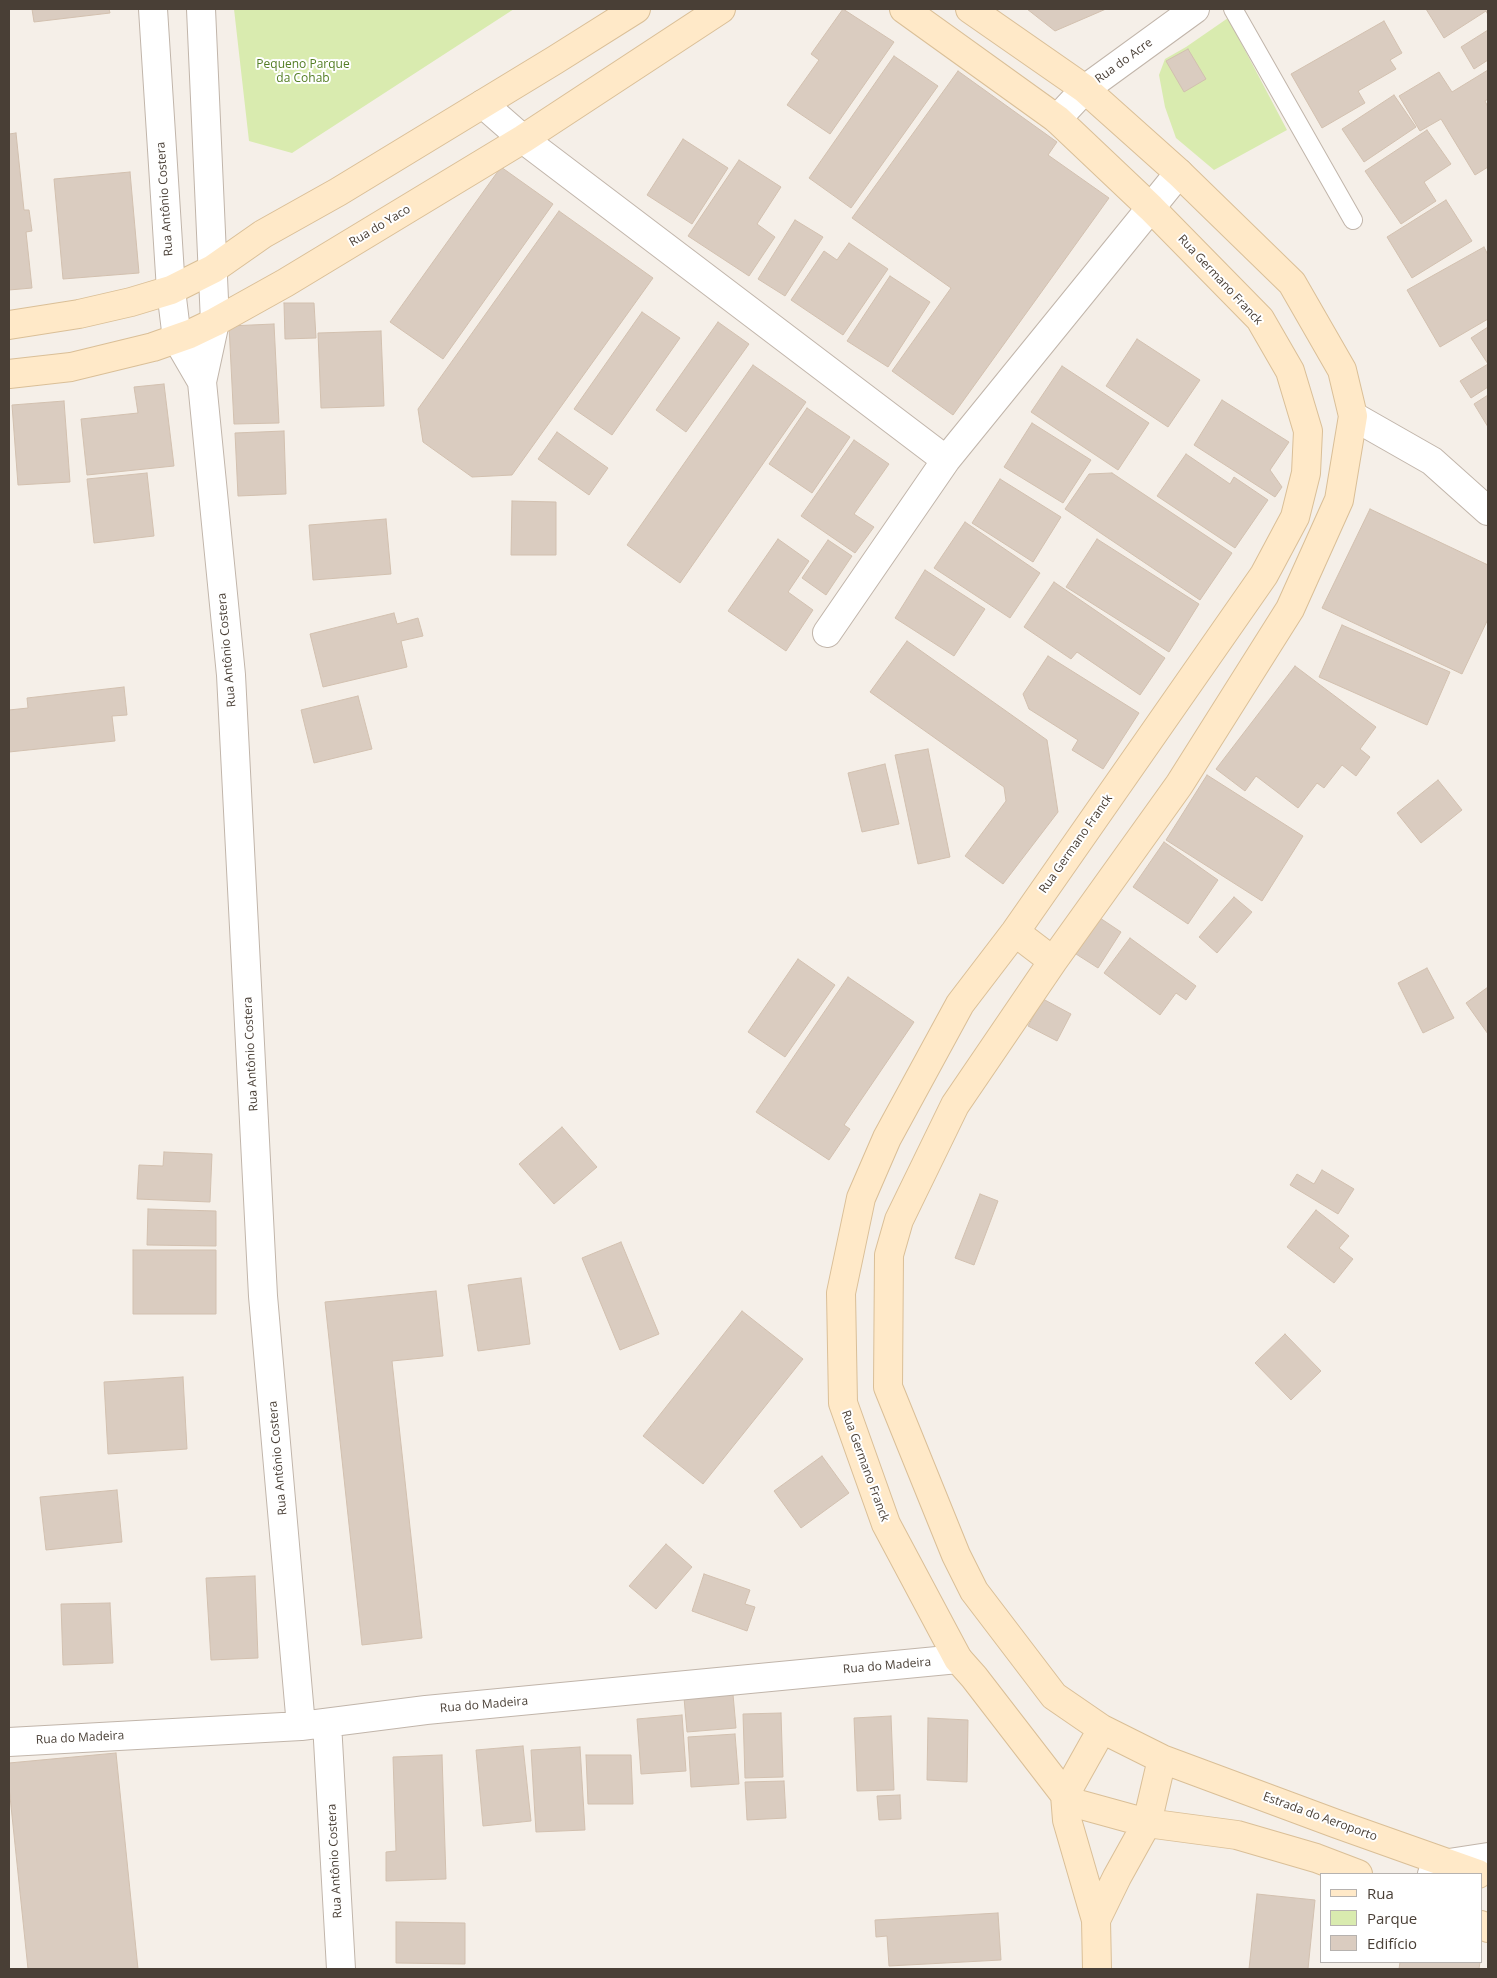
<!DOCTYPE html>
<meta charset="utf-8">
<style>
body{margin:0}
#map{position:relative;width:1497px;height:1978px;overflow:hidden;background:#f5efe8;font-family:"Open Sans",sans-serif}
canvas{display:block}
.frame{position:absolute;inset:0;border:10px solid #493f36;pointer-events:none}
.legend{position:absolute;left:1320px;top:1873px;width:162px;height:90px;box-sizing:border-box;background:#fff;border:1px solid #b6b2af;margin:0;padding:6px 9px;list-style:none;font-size:15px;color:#493f36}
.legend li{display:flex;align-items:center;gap:10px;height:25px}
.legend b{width:25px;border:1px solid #b6b2af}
</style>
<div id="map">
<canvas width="1497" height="1978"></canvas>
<div class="frame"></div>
<ul class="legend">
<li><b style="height:6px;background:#ffe9c8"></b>Rua</li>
<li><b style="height:14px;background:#d9ebaf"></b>Parque</li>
<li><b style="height:14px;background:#daccc0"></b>Edifício</li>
</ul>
</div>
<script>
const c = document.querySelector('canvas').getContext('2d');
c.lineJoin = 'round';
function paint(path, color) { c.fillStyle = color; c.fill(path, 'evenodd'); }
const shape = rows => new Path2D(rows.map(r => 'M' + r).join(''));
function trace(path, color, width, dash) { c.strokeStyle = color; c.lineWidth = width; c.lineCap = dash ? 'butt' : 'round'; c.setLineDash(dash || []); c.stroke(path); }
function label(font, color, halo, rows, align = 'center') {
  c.font = font + ' "Open Sans",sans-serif'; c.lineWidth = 4; c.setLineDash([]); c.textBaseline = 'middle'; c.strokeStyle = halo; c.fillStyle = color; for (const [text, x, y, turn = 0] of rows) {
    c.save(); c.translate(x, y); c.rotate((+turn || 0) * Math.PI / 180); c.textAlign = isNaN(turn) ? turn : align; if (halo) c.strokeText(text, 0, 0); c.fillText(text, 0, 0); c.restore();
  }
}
paint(shape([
 [234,9,514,9,292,153,249,141],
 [1228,18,1287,130,1214,170,1176,138,1165,107,1159,75,1165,59,1186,47]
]), '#d9ebaf');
const building = shape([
 [32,9,109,9,110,13,34,22,32,9],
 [843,9,894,42,830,134,787,105,819,60,811,54,843,9],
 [1027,9,1106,9,1055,31,1027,9],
 [1426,9,1488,9,1488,15,1486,11,1444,38,1426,9],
 [1384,21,1402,53,1390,60,1396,69,1358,91,1365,103,1322,128,1291,74,1384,21],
 [1488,30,1488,60,1474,69,1461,47,1488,30],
 [1188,49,1206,79,1184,92,1166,61,1188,49],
 [894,56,938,86,851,208,809,178,894,56],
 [1488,70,1488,99,1485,101,1488,107,1488,167,1475,175,1441,119,1420,131,1399,96,1439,72,1452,92,1488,70],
 [958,71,1057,142,1048,155,1109,198,953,415,892,371,951,288,852,218,958,71],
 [1394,95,1416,127,1364,162,1342,129,1394,95],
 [1427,130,1451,164,1424,182,1436,201,1401,224,1365,171,1427,130],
 [16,133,24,210,29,210,32,231,26,232,32,288,9,290,9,134,16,133],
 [683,139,728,168,692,224,647,195,683,139],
 [739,160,781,187,757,224,775,237,749,276,688,236,739,160],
 [501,167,553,204,443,359,390,322,501,167],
 [130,172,139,273,63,279,54,179,130,172],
 [1446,200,1472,241,1412,278,1387,237,1446,200],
 [559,211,653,278,512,475,472,477,423,442,418,409,559,211],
 [795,220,823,237,785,296,758,279,795,220],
 [849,243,888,269,843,335,791,300,824,251,837,260,849,243],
 [1484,247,1488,255,1488,319,1440,347,1407,290,1484,247],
 [890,276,930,302,888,367,847,341,890,276],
 [284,303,314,303,316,338,285,339,284,303],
 [642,312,680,338,612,435,574,409,642,312],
 [718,322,749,344,686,432,656,410,718,322],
 [274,324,279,423,234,424,229,326,274,324],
 [1488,327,1488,387,1471,398,1460,381,1488,364,1471,338,1488,327],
 [381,331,384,406,321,408,318,333,381,331],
 [1137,339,1200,380,1168,427,1106,386,1137,339],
 [753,365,806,402,680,583,627,545,753,365],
 [1062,366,1149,423,1118,470,1031,412,1062,366],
 [164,384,174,466,87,475,81,419,138,413,134,387,164,384],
 [1488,395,1488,427,1474,404,1488,395],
 [1222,400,1289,442,1270,470,1282,487,1275,497,1194,445,1222,400],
 [64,401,70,482,18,485,12,405,64,401],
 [807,408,850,437,812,493,769,464,807,408],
 [1032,423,1091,460,1063,503,1004,467,1032,423],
 [284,431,286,494,238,496,235,433,284,431],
 [557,432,608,468,589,495,538,459,557,432],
 [854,440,889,464,854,514,874,527,855,553,801,516,854,440],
 [1186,454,1230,484,1234,477,1268,500,1235,548,1157,496,1186,454],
 [147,473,154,536,94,543,87,479,147,473],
 [1112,473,1232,553,1200,600,1065,509,1089,474,1112,473],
 [1000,479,1061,517,1033,562,972,523,1000,479],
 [512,501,556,502,556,555,511,555,512,501],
 [1370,509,1488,565,1488,619,1462,674,1322,608,1370,509],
 [386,519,391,574,313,580,309,525,386,519],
 [965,522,1040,573,1010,618,934,568,965,522],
 [778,539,809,561,788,592,813,610,786,651,728,611,778,539],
 [1097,539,1199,604,1169,652,1066,587,1097,539],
 [828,540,852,556,826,595,802,578,828,540],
 [925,570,985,609,954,656,895,618,925,570],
 [1054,582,1165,658,1140,695,1077,652,1071,659,1024,627,1054,582],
 [394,613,397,624,418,618,423,636,401,641,407,667,323,687,310,634,394,613],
 [1342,625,1450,672,1427,725,1319,677,1342,625],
 [907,641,1047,740,1058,812,1003,884,965,856,1006,801,1004,787,870,692,907,641],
 [1048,656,1139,713,1103,769,1072,750,1078,740,1029,709,1023,694,1048,656],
 [1295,666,1376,727,1360,749,1370,757,1356,776,1342,765,1324,788,1317,783,1298,808,1256,776,1245,791,1216,769,1295,666],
 [124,687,127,715,112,716,115,741,9,752,9,710,28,708,27,698,124,687],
 [358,696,372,749,314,763,301,710,358,696],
 [928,749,950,857,918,864,895,755,928,749],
 [885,764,899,824,862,832,848,773,885,764],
 [1207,775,1303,836,1262,901,1166,840,1207,775],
 [1438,780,1462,810,1421,843,1397,813,1438,780],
 [1164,842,1218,880,1188,924,1133,887,1164,842],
 [1234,897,1252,912,1217,953,1199,937,1234,897],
 [1100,918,1121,932,1098,968,1076,954,1100,918],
 [1130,938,1196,986,1186,1000,1176,993,1160,1015,1104,973,1130,938],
 [798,959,835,985,785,1057,748,1032,798,959],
 [1427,968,1454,1018,1423,1033,1398,983,1427,968],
 [848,977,914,1022,844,1125,850,1129,829,1160,756,1112,848,977],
 [1488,987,1488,1034,1466,1003,1488,987],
 [1043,999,1071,1014,1057,1041,1028,1026,1043,999],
 [562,1127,597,1167,554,1204,519,1164,562,1127],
 [164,1152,212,1154,210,1202,137,1199,139,1165,163,1166,164,1152],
 [1322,1170,1354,1189,1338,1214,1290,1185,1297,1174,1314,1184,1322,1170],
 [980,1194,998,1201,974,1265,955,1258,980,1194],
 [148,1209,216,1211,216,1246,147,1245,148,1209],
 [1316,1210,1349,1236,1339,1248,1353,1259,1334,1283,1287,1247,1316,1210],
 [621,1242,659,1334,620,1350,582,1258,621,1242],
 [133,1250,216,1250,216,1314,133,1314,133,1250],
 [521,1278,530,1344,478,1351,468,1285,521,1278],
 [436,1291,443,1356,392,1361,422,1638,362,1645,325,1302,436,1291],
 [742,1311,803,1359,703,1484,643,1436,742,1311],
 [1285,1334,1321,1371,1291,1400,1255,1363,1285,1334],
 [183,1377,187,1449,108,1454,104,1382,183,1377],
 [822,1456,849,1493,801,1528,774,1491,822,1456],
 [117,1490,122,1542,46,1550,40,1497,117,1490],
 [666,1544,692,1567,656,1609,629,1586,666,1544],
 [704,1574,750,1590,745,1604,755,1607,747,1631,692,1611,704,1574],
 [255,1576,258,1658,211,1660,206,1578,255,1576],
 [110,1603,113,1663,63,1665,61,1604,110,1603],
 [733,1694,736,1728,687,1732,684,1698,733,1694],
 [781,1713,783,1777,745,1778,743,1714,781,1713],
 [682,1715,686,1771,641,1774,637,1719,682,1715],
 [891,1716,894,1790,857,1791,854,1718,891,1716],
 [928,1718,968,1720,967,1782,927,1780,928,1718],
 [735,1734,739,1784,691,1787,688,1737,735,1734],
 [523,1746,531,1821,483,1826,476,1750,523,1746],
 [580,1747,585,1830,536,1832,531,1750,580,1747],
 [116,1753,138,1969,28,1969,9,1787,9,1763,116,1753],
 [442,1755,446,1879,386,1881,386,1852,396,1851,393,1757,442,1755],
 [586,1755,631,1755,633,1804,588,1804,586,1755],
 [784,1781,786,1818,747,1820,745,1782,784,1781],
 [900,1795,901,1819,879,1820,877,1796,900,1795],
 [1257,1894,1315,1900,1308,1969,1249,1969,1257,1894],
 [998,1913,1001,1960,889,1966,887,1936,876,1937,875,1920,998,1913],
 [396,1922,465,1923,465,1964,396,1963,396,1922],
 [1400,1962,1480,1962,1479,1969,1399,1969,1400,1962]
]);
paint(building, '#daccc0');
trace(building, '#d2c0af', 1);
const lane = shape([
 [1233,9,1353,220]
]);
const street = shape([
 [153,9,171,290,177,339,202,382],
 [201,9,215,322,202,382,231,675,263,1296,301,1726],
 [483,104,523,139,946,460],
 [1057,119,1085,89,1195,9],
 [1353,416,1432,461,1488,511],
 [827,633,946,460,1179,173],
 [327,1723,341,1969],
 [9,1742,301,1726,426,1710,958,1659],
 [1432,1874,1449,1863,1488,1857]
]);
const secondary = shape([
 [904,9,1057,119,1151,208,1260,319,1290,371,1308,431,1306,473,1295,517,1264,575,1015,932,960,1004,887,1138,861,1198,841,1293,843,1403,886,1524,958,1659,974,1677,1065,1795,1067,1820,1096,1920,1097,1969],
 [970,9,1085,89,1179,173,1292,283,1342,370,1353,416,1339,500,1290,609,1179,785,1053,961,955,1105,899,1220,889,1255,888,1387,956,1555,974,1591,1054,1696,1102,1729,1162,1759,1337,1824,1478,1874],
 [9,325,79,314,131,302,171,290,213,269,263,234,338,192,555,60,636,9],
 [9,374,71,367,153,347,190,334,215,322,285,283,523,139,721,9],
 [1015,932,1053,961],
 [1065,1795,1078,1804,1147,1823,1237,1835,1316,1858,1358,1874],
 [1065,1795,1102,1729],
 [1096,1920,1117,1877,1147,1823,1162,1759],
 [1481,1925,1488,1928]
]);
trace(lane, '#c1b5aa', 20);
trace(street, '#c1b5aa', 30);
trace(secondary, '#dabf97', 30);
trace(lane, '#fff', 18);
trace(street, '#fff', 28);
trace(secondary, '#ffe9c8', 28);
label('12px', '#493f36', '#fff', [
 ["Rua do Acre",1124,61,-36],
 ["Rua Antônio Costera",165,199,-94],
 ["Rua do Yaco",380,226,-31],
 ["Rua Germano Franck",1220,280,47],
 ["Rua Antônio Costera",227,650,-95],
 ["Rua Germano Franck",1076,844,-55],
 ["Rua Antônio Costera",251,1054,-93],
 ["Rua Antônio Costera",278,1458,-95],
 ["Rua Germano Franck",865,1466,70],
 ["Rua do Madeira",887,1666,-5],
 ["Rua do Madeira",484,1705,-5],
 ["Rua do Madeira",80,1738,-3],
 ["Estrada do Aeroporto",1320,1817,20],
 ["Rua Antônio Costera",335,1861,-93]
]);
label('12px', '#547e25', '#fff', [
 ["Pequeno Parque",303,65],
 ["da Cohab",303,79]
]);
</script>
